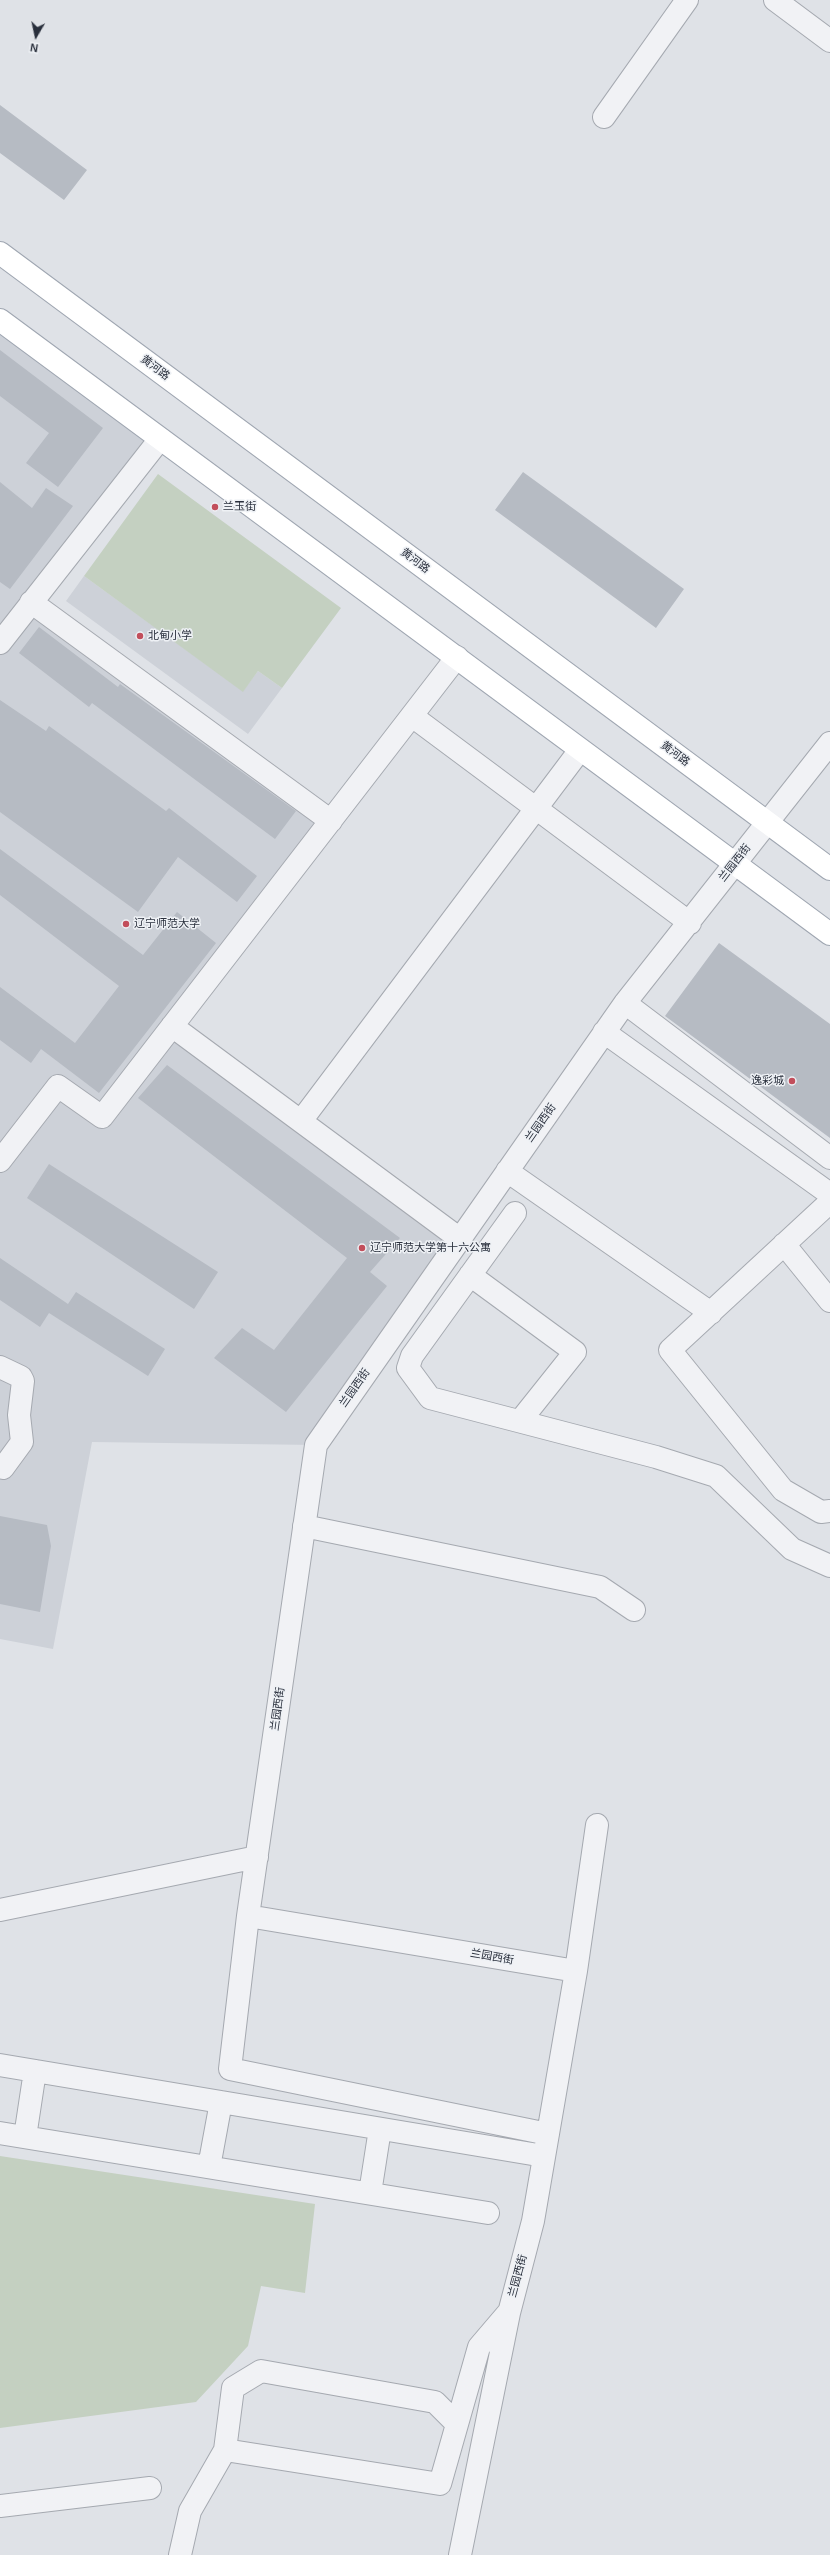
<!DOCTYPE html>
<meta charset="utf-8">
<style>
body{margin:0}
#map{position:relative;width:830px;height:2555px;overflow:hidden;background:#dfe2e7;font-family:Helvetica,sans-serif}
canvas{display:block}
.north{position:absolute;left:16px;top:16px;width:40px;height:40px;-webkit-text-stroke:3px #eef1f5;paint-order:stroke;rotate:189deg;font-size:11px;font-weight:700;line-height:16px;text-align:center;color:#292f3c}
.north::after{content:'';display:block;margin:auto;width:14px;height:18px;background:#292f3c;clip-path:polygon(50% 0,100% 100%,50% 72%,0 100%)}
</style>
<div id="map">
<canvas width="830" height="2555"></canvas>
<div class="north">N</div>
</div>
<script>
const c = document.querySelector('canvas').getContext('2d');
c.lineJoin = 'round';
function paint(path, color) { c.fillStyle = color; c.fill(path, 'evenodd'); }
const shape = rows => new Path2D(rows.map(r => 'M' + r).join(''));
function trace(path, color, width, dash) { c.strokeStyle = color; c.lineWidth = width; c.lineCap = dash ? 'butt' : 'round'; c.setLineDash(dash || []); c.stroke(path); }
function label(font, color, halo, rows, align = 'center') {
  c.font = font + ' Helvetica,"Noto Sans SC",sans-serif'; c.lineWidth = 3; c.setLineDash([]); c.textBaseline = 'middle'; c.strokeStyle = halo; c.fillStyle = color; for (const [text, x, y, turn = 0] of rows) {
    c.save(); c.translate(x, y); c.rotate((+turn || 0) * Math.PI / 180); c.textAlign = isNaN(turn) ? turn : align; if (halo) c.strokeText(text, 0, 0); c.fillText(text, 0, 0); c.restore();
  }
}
paint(shape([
 [0,320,160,439,31,602,331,821,172,1026,460,1239,316,1445,92,1442,53,1649,0,1639],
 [84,576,243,691,258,671,282,688,248,734,66,601]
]), '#cdd1d8');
paint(shape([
 [158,474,341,608,282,688,258,671,243,692,84,576],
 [0,2156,315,2204,305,2293,261,2286,248,2346,196,2402,0,2428]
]), '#c4d0c1');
paint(shape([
 [0,105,87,170,64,200,0,153],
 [0,350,103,428,58,487,26,463,49,433,0,396],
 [523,472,684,589,656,628,495,510],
 [0,482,32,508,46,488,73,506,10,589,0,582],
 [39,627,118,687,120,684,296,811,275,839,92,703,89,707,19,653],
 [0,700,46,731,49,726,166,811,169,808,257,876,237,902,178,857,138,912,0,812],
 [0,849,143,955,177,912,216,943,99,1093,41,1049,31,1063,0,1040,0,987,75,1043,119,986,0,895],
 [719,943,830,1024,830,1138,665,1016],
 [167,1065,400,1238,370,1272,387,1286,286,1412,214,1358,242,1328,274,1350,347,1258,138,1098],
 [49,1164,218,1272,194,1309,27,1198],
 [0,1258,68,1304,76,1292,165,1349,148,1376,49,1313,40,1327,0,1300],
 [0,1516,47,1525,51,1546,40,1612,0,1604]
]), '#b6bbc3');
const minor = shape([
 [775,0,830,41],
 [604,117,687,0],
 [31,602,331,821],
 [0,643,160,439],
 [412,716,690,923],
 [625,1003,830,1158],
 [172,1026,460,1239],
 [604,1032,830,1194],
 [301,1121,580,750],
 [0,1161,58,1086,102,1117,457,657],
 [507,1171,711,1313],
 [830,1202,670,1350,783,1490,821,1512,830,1511],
 [515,1213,412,1356,408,1368,430,1398,656,1457,716,1476,792,1549,830,1566],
 [784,1244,830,1301],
 [470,1275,575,1352,520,1421],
 [0,1367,21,1377,23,1381,19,1415,22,1442,3,1468,0,1467],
 [304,1526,600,1587,634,1610],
 [0,1910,257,1857],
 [248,1916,230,2069,548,2134],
 [576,1971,597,1825],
 [0,2065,544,2156],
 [0,2133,488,2213],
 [25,2137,35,2071],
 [209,2167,221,2102],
 [370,2193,380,2129],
 [225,2450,233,2388,261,2371,435,2402,457,2424],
 [0,2506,150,2488],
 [180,2555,190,2511,225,2450,440,2484,479,2347,508,2313],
 [460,2555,509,2313,533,2221,576,1971,248,1916,316,1445,625,1003,830,743]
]);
const major = shape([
 [0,253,830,869],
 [0,320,830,934]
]);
trace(minor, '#a5a9b0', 24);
trace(major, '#9fa6b1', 24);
trace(minor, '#f1f2f5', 22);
trace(major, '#fff', 22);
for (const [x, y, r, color] of [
 [215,507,4,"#c24e5b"],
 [140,636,4,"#c24e5b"],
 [126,924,4,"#c24e5b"],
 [792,1081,4,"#c24e5b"],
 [362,1248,4,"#c24e5b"]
]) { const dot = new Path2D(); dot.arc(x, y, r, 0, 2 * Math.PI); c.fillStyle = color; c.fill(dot); trace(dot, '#eef1f5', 1.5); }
label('11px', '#292f3c', '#eef1f5', [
 ["黄河路",155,368,37],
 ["黄河路",415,561,37],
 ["黄河路",675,754,37],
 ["兰园西街",735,863,-52],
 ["兰园西街",541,1123,-55],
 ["兰园西街",355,1388,-55],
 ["兰园西街",278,1709,-82],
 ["兰园西街",492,1957,10],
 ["兰园西街",518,2276,-75]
]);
label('11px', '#292f3c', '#eef1f5', [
 ["兰玉街",223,507],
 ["北甸小学",148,636],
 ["辽宁师范大学",134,924],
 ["逸彩城",784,1081,"right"],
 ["辽宁师范大学第十六公寓",370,1248]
], 'left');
</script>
